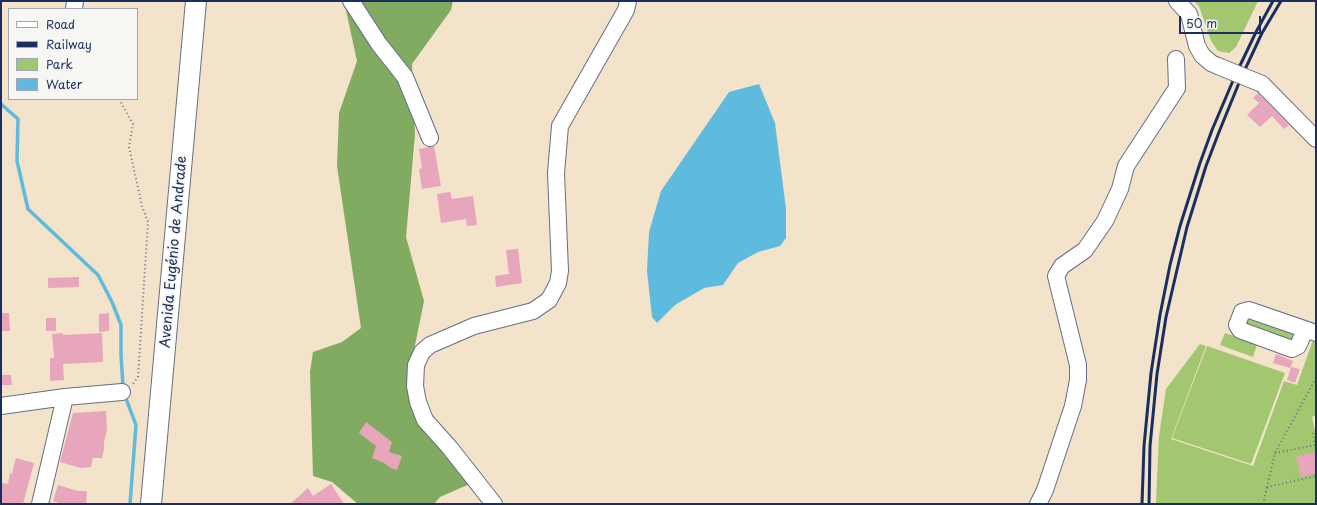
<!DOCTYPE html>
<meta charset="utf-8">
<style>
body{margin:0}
#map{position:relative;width:1317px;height:505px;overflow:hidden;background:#f2e3ca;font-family:"Playpen Sans",sans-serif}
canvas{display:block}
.frame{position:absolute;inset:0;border:2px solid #1b2f5e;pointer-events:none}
.legend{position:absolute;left:8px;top:8px;width:130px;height:92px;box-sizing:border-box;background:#f6f6f2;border:1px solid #9ea6b7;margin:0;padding:5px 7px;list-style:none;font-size:12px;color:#1b2f5e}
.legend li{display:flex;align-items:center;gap:8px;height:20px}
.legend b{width:20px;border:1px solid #9ea6b7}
.scale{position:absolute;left:1179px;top:16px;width:82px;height:18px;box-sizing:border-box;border:2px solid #1b2f5e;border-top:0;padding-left:5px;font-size:12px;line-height:14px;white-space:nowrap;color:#1b2f5e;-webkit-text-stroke:3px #f6f6f2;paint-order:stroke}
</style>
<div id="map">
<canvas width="1317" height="505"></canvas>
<div class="frame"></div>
<ul class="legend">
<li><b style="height:5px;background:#fff"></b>Road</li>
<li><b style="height:5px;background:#1b2f5e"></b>Railway</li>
<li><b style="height:11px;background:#a3c670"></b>Park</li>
<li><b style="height:11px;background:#5fbbdd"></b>Water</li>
</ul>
<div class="scale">50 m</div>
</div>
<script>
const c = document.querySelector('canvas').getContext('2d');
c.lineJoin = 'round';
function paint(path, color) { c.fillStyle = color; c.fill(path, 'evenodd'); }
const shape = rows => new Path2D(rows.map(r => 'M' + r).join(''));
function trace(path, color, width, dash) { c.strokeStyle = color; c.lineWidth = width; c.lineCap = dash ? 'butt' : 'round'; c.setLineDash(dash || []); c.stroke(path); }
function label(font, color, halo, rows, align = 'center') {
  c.font = font + ' "Playpen Sans",sans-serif'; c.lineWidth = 3.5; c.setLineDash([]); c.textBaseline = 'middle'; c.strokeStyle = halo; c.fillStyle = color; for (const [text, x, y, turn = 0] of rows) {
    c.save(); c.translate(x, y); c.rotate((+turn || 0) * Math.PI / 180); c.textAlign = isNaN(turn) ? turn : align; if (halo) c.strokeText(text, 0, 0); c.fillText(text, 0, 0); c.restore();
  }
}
paint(shape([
 [1194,1,1258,1,1236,47,1229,53,1218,51,1211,41,1199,6],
 [1247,317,1295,331,1295,341,1246,327,1245,323],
 [1225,333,1257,344,1253,357,1220,345],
 [1316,339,1316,415,1312,417,1316,436,1316,504,1156,504,1159,436,1166,389,1200,344,1206,346,1171,439,1253,466,1284,381,1297,385,1312,343],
 [1207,346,1285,373,1251,464,1172,438]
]), '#a3c670');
paint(shape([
 [344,1,453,1,451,10,412,64,415,134,406,237,424,301,411,365,424,428,472,483,440,497,434,504,358,504,332,482,313,476,310,372,313,352,342,342,361,328,337,166,339,113,357,61]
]), '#82ab62');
paint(shape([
 [759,84,775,123,786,209,786,238,780,246,758,252,738,263,723,285,704,288,675,305,657,323,652,317,647,271,649,232,661,191,729,92]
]), '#5fbbdd');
trace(shape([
 [1,104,18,119,17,161,28,209,98,275,112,302,121,325,121,355,123,386],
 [125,396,136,425,130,504]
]), '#5fbbdd', 3.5);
paint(shape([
 [1258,93,1289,125,1284,129,1272,116,1260,127,1247,115,1259,103,1253,98],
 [434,146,441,186,422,189,419,169,422,168,419,149],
 [450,192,452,199,473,196,477,225,467,226,466,219,441,223,437,194],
 [518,249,522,283,496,287,495,276,509,274,506,250],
 [79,277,79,287,48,288,48,278],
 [1,313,9,313,10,331,1,331],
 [109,313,109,331,99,332,99,314],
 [46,318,56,318,56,331,46,331],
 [63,333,63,335,102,333,103,362,63,364,64,380,50,381,50,358,54,358,52,334],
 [1276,354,1293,361,1290,368,1273,363],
 [1291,367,1300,369,1295,383,1287,380],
 [1,375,11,375,12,385,2,385],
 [106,411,107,430,104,442,104,449,102,458,93,458,91,467,81,468,60,462,73,413],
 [366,422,392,442,389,452,402,456,397,470,391,468,384,463,372,458,376,446,359,433],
 [1316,452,1316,473,1301,477,1296,456],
 [16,458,34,463,23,504,1,504,1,483,8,484,10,473,12,474],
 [331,484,344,504,290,504,308,488,313,496],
 [58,485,78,491,87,491,86,504,63,504,53,501]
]), '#e7a6bc');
const minor = shape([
 [351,1,379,44,405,77,430,138],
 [1177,1,1189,14,1197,46,1202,55,1211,63,1218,66],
 [74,9,75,1],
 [1262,84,1316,139],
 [1305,330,1298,346,1292,349,1240,330,1237,325,1242,312,1249,310,1316,333],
 [1,406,65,397,122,392],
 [40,504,65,397],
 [494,504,450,448,425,420,418,402,415,386,416,365,422,352,430,345,474,326,533,311,549,300,558,283,560,271,556,173,560,126,626,10,628,1],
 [1038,504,1045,490,1073,406,1078,380,1078,365,1056,276,1062,266,1085,250,1105,221,1120,189,1126,166,1177,88,1176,59]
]);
const major = shape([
 [151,504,196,1]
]);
trace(minor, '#666e84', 18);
trace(major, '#666e84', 22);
trace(shape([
 [119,99,133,124,129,147,142,206,148,222,138,377,132,385],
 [1316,378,1275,453,1267,487,1316,476],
 [1275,453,1315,445,1313,432,1316,431],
 [1263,504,1267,487]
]), '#666e84', 2, [1, 3]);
trace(minor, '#fff', 16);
trace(major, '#fff', 20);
trace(shape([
 [1142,504,1144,446,1151,373,1160,315,1170,265,1180,226,1200,163,1212,130,1235,76,1256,32,1273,1],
 [1149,504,1150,446,1157,374,1166,317,1187,227,1206,166,1219,132,1241,78,1262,33,1281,1]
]), '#1b2f5e', 3);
const minorBridge = shape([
 [1218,66,1262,84]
]);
trace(minorBridge, '#666e84', 18, []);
trace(minorBridge, '#fff', 16);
label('14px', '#1b2f5e', '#f6f6f2', [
 ["Avenida Eugénio de Andrade",174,252,-85]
]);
</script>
